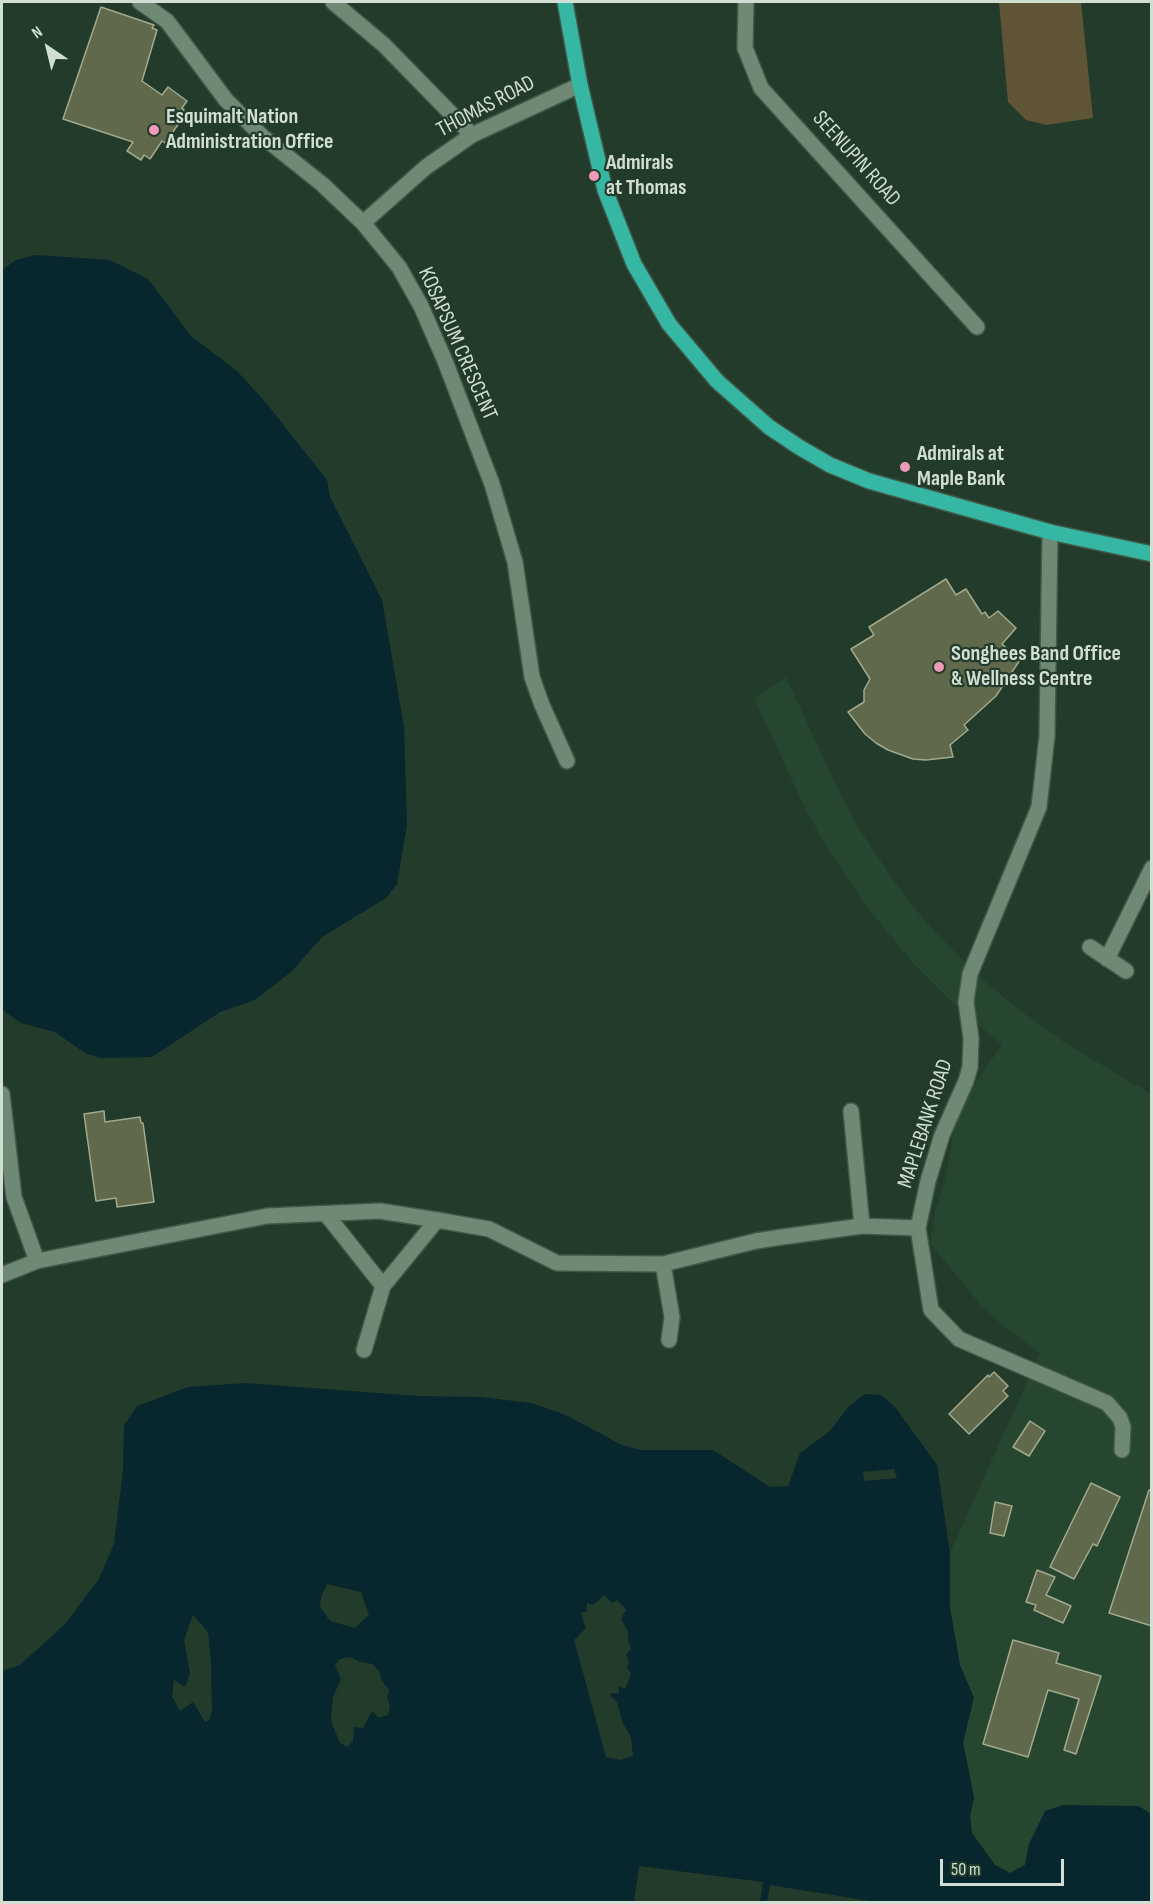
<!DOCTYPE html>
<style>
body{margin:0}
#map{position:relative;width:1153px;height:1904px;overflow:hidden;background:#233b2a;font-family:"Sofia Sans Condensed",sans-serif}
canvas{display:block}
.frame{position:absolute;inset:0;border:3px solid #d0ded3;pointer-events:none}
.north{position:absolute;left:18px;top:18px;width:60px;height:60px;-webkit-text-stroke:4px #233b2a;paint-order:stroke;rotate:325deg;font-size:16px;font-weight:700;line-height:24px;text-align:center;color:#d0ded3}
.north::after{content:'';display:block;margin:auto;width:21px;height:27px;background:#d0ded3;clip-path:polygon(50% 0,100% 100%,50% 72%,0 100%)}
.scale{position:absolute;left:940px;top:1859px;width:124px;height:27px;box-sizing:border-box;border:3px solid #d0ded3;border-top:0;padding-left:8px;font-size:18px;line-height:21px;white-space:nowrap;color:#d0ded3;-webkit-text-stroke:4px #233b2a;paint-order:stroke}
</style>
<div id="map">
<canvas width="1153" height="1904"></canvas>
<div class="frame"></div>
<div class="north">N</div>
<div class="scale">50 m</div>
</div>
<script>
const c = document.querySelector('canvas').getContext('2d');
c.lineJoin = 'round';
function paint(path, color) { c.fillStyle = color; c.fill(path, 'evenodd'); }
const shape = rows => new Path2D(rows.map(r => 'M' + r).join(''));
function trace(path, color, width, dash) { c.strokeStyle = color; c.lineWidth = width; c.lineCap = dash ? 'butt' : 'round'; c.setLineDash(dash || []); c.stroke(path); }
function label(font, color, halo, rows, align = 'center') {
  c.font = font + ' "Sofia Sans Condensed",sans-serif'; c.lineWidth = 4.5; c.setLineDash([]); c.textBaseline = 'middle'; c.strokeStyle = halo; c.fillStyle = color; for (const [text, x, y, turn = 0] of rows) {
    c.save(); c.translate(x, y); c.rotate((+turn || 0) * Math.PI / 180); c.textAlign = isNaN(turn) ? turn : align; if (halo) c.strokeText(text, 0, 0); c.fillText(text, 0, 0); c.restore();
  }
}
paint(shape([
 [786,677,837,787,858,827,896,884,924,920,977,975,1018,1009,1065,1043,1151,1094,1151,1814,1138,1806,1029,1844,1025,1865,1010,1873,995,1865,972,1833,970,1816,974,1797,963,1742,974,1698,960,1665,950,1608,950,1553,1040,1353,1001,1324,979,1303,931,1244,934,1215,945,1181,955,1123,975,1083,1002,1045,954,1004,912,962,866,906,826,846,803,804,754,698]
]), '#274630');
paint(shape([
 [999,2,1081,2,1093,118,1046,125,1026,120,1008,102]
]), '#5f5436');
paint(shape([
 [36,255,110,260,148,279,191,336,237,371,267,404,327,480,330,497,382,600,404,727,407,825,397,884,386,898,322,937,292,971,255,1000,220,1012,152,1057,100,1058,85,1053,55,1032,21,1023,2,1010,2,270,16,260],
 [246,1383,417,1396,481,1397,531,1403,566,1415,622,1445,640,1450,713,1450,770,1487,788,1486,800,1453,830,1431,849,1406,865,1394,881,1395,895,1407,937,1465,950,1553,950,1608,960,1665,974,1698,963,1742,974,1798,970,1816,972,1833,995,1865,1010,1873,1025,1865,1029,1844,1045,1811,1063,1805,1139,1806,1151,1814,1151,1902,2,1902,2,1671,20,1665,66,1623,99,1579,114,1544,123,1471,124,1425,137,1406,188,1387],
 [327,1584,361,1592,369,1615,355,1628,330,1621,320,1607,321,1597],
 [604,1595,612,1603,617,1600,626,1610,621,1618,628,1632,628,1640,631,1649,626,1655,629,1662,627,1668,631,1673,629,1680,625,1689,619,1686,619,1693,609,1694,617,1702,622,1721,631,1738,633,1756,620,1760,606,1757,574,1640,586,1628,581,1613,587,1611,587,1603,593,1605],
 [193,1615,208,1632,211,1661,212,1711,210,1719,205,1722,193,1702,180,1711,172,1696,174,1680,185,1687,190,1673,184,1640],
 [350,1657,360,1662,373,1664,380,1672,381,1679,389,1690,387,1698,390,1706,388,1715,379,1718,372,1711,363,1728,354,1727,353,1741,347,1747,340,1743,331,1721,333,1697,341,1679,335,1665,340,1659]
]), '#08262d');
paint(shape([
 [894,1469,897,1478,864,1481,863,1472],
 [639,1866,763,1882,760,1902,634,1902],
 [770,1885,876,1902,767,1902]
]), '#233b2a');
const building = shape([
 [101,7,154,25,152,28,157,30,142,81,162,95,168,87,187,101,182,108,184,110,179,117,182,119,165,143,162,141,150,159,144,155,141,160,127,151,133,142,63,119,101,7],
 [946,579,956,595,966,589,982,614,985,612,989,618,998,611,1016,628,1002,644,1020,660,996,696,964,725,968,730,950,745,953,757,926,760,913,759,888,750,876,743,865,734,848,712,864,702,864,690,870,679,851,649,874,635,869,627,946,579],
 [104,1111,105,1122,140,1117,141,1123,143,1123,154,1202,117,1207,116,1198,96,1201,84,1114,104,1111],
 [994,1372,1008,1386,1003,1391,1008,1396,969,1434,949,1414,988,1375,989,1377,994,1372],
 [1030,1421,1045,1431,1029,1456,1013,1447,1030,1421],
 [1091,1483,1120,1497,1097,1546,1093,1544,1074,1579,1050,1567,1091,1483],
 [1149,1490,1152,1490,1152,1626,1109,1613,1149,1490],
 [995,1502,1012,1506,1004,1536,990,1533,995,1502],
 [1037,1570,1055,1577,1046,1595,1071,1606,1063,1623,1034,1610,1036,1605,1026,1602,1037,1570],
 [1013,1640,1059,1653,1056,1663,1101,1676,1076,1754,1064,1750,1079,1699,1048,1690,1028,1757,983,1744,1013,1640]
]);
paint(building, '#61694d');
trace(building, '#a1aa8c', 1.5);
const minor = shape([
 [140,2,167,21,226,100,263,137,322,184,363,223,399,267,421,306,445,361,492,484,515,562,532,677,542,705,567,761],
 [333,2,384,45,472,135],
 [746,2,745,48,761,88,977,327],
 [363,223,426,167,472,135,580,85],
 [1050,532,1047,736,1039,807,970,974,966,1002,971,1038,970,1067,966,1081,942,1135,928,1181,918,1228,931,1310,959,1339,1107,1403,1120,1418,1123,1427,1122,1450],
 [1090,947,1126,971],
 [1107,959,1152,868],
 [2,1094,14,1197,37,1261],
 [851,1111,862,1226],
 [326,1214,383,1286],
 [663,1264,672,1317,669,1340],
 [2,1275,37,1261,267,1216,380,1211,437,1220,489,1229,557,1263,663,1264,756,1241,782,1237,862,1226,918,1228],
 [364,1350,383,1286,437,1220]
]);
const major = shape([
 [565,2,580,85,605,190,634,264,669,324,717,381,769,427,799,447,830,465,869,481,1050,532,1152,554]
]);
trace(minor, '#415748', 18);
trace(major, '#415748', 18);
trace(minor, '#6f8975', 15);
trace(major, '#35b7a4', 15);
for (const [x, y, r, color] of [
 [154,130,6,"#ef9ab8"],
 [594,176,6,"#ef9ab8"],
 [905,467,6,"#ef9ab8"],
 [939,667,6,"#ef9ab8"]
]) { const dot = new Path2D(); dot.arc(x, y, r, 0, 2 * Math.PI); c.fillStyle = color; c.fill(dot); trace(dot, '#233b2a', 2); }
label('22px', '#d0ded3', '#233b2a', [
 ["THOMAS ROAD",486,107,-28],
 ["SEENUPIN ROAD",856,159,48],
 ["KOSAPSUM CRESCENT",457,344,66],
 ["MAPLEBANK ROAD",926,1124,-72]
]);
label('bold 22px', '#d0ded3', '#233b2a', [
 ["Esquimalt Nation",166,117],
 ["Administration Office",166,142],
 ["Admirals",606,163],
 ["at Thomas",606,188],
 ["Admirals at",917,454],
 ["Maple Bank",917,479],
 ["Songhees Band Office",951,654],
 ["& Wellness Centre",951,679]
], 'left');
</script>
